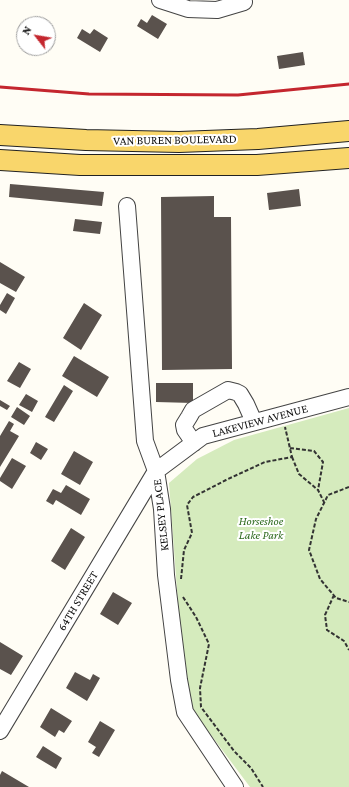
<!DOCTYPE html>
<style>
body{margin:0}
#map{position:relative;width:349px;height:787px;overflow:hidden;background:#fffdf5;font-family:"Crimson Pro",serif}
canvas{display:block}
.north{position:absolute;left:16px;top:16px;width:40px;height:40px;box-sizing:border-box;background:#fff;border:1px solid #a0a0a0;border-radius:50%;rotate:301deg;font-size:11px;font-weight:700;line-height:16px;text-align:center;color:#111}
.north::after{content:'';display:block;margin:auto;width:14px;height:18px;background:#c4262e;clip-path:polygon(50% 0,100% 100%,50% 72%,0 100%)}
</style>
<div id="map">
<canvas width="349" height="787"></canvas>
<div class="north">N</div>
</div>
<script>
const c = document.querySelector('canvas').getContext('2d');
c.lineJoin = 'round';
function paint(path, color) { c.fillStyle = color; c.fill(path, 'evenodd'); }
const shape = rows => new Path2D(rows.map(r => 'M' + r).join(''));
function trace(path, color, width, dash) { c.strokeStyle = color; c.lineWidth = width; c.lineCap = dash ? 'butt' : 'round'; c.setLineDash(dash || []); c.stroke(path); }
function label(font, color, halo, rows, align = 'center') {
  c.font = font + ' "Crimson Pro",serif'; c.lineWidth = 4; c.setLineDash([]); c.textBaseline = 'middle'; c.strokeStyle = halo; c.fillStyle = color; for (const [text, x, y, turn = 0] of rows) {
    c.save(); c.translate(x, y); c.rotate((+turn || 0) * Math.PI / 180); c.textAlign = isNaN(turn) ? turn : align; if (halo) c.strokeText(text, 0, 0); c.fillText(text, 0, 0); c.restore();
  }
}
paint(shape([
 [349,408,349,787,250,787,193,711,183,670,169,483,197,459,234,440]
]), '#d5ebbd');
paint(shape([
 [152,15,167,24,158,39,137,26,141,19,147,23],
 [82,29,90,34,94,29,108,38,100,52,77,38],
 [303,52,305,65,279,69,277,56],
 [10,184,104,192,102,206,9,197],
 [299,189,301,206,269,210,267,193],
 [214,196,214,217,231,217,232,369,162,370,161,197],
 [75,219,102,222,100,234,73,231],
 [0,262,25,277,16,292,0,283],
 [7,293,15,298,6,314,0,310,0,305],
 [84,303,102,315,81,350,63,338],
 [74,356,109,377,97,397,62,376],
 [19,362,31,369,20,388,7,381],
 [156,383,193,383,193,403,156,402],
 [64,385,73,391,54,422,45,417],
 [26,394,38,401,32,412,19,405],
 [0,400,10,406,7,410,0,406],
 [17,407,30,416,24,425,11,417],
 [9,421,14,424,10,431,19,436,0,467,0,436],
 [36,442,48,449,41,460,30,453],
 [74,451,93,462,80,485,61,474],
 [12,458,26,466,12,489,0,481,0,478],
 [66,485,90,499,81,515,56,500,53,505,46,501,53,489,61,493],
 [71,528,85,537,65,570,51,561],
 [113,592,132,603,118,625,100,614],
 [0,642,23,656,11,675,0,669],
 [75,672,90,680,93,674,100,678,87,701,66,688],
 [51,708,72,721,64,733,59,730,55,737,40,727],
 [100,721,115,730,99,757,92,753,96,747,88,742],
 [43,746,62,758,56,769,36,757],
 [2,771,29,787,0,787,0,775]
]), '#5a524d');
const minor = shape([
 [160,0,188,9,217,10,244,2],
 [127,206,145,441,156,471,162,509,166,575,179,680,185,712,235,787],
 [194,443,185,430,184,425,189,417,193,410,228,390,236,392,240,394,246,404,254,422],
 [0,731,156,471,203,436,349,397]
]);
const major = shape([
 [0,135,86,140,179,142,258,139,349,131],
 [0,160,80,165,257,165,349,158]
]);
trace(minor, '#444', 18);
trace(major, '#222', 22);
trace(shape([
 [290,448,314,451,323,462,318,490],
 [292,457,299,474,318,490,324,502],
 [349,487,328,495,316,519,309,550,320,579,336,598,349,602],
 [181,579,184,550,192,533,187,505,193,497,226,480,265,462,292,457,285,427],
 [334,595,325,615,327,630,344,641,349,650],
 [183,597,196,617,209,644,200,688,201,707,234,751,251,768,263,787]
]), '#333', 2, [4, 2]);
trace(minor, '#fff', 16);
trace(major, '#f9d66b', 20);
trace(shape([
 [0,87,89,94,238,95,349,84]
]), '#c4262e', 3);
label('12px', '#111', '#fff', [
 ["VAN BUREN BOULEVARD",175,140,-1],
 ["LAKEVIEW AVENUE",260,421,-15],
 ["KELSEY PLACE",161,515,-96],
 ["64TH STREET",78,601,-59]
]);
label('italic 12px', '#2f6b1f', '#fff', [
 ["Horseshoe",261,521],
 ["Lake Park",261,535]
]);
</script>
